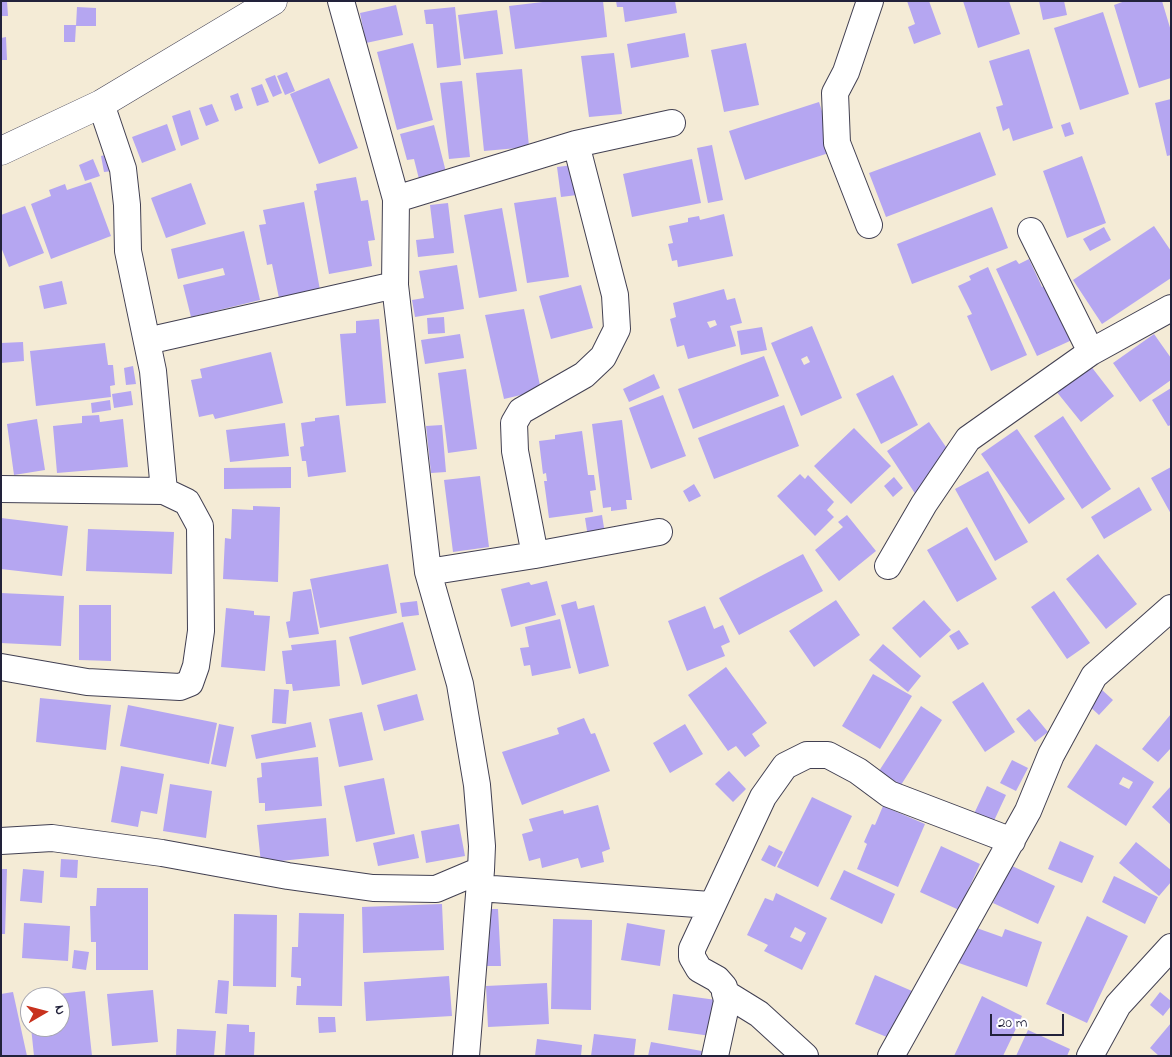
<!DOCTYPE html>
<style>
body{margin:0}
#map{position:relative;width:1172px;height:1057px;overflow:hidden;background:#f4ebd6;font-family:"Indie Flower",sans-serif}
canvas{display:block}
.frame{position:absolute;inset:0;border:2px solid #22223b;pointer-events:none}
.north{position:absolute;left:20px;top:987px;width:50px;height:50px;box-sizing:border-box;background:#fff;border:1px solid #a7a7b1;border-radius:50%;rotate:82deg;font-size:14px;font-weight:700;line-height:20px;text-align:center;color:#22223b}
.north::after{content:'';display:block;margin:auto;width:18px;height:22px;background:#c8321e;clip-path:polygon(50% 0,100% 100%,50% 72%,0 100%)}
.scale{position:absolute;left:990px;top:1014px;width:74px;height:22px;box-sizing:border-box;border:2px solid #22223b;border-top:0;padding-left:6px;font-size:15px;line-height:18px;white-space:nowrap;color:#22223b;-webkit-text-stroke:4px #fff;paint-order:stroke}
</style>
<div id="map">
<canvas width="1172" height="1057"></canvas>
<div class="frame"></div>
<div class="north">N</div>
<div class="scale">20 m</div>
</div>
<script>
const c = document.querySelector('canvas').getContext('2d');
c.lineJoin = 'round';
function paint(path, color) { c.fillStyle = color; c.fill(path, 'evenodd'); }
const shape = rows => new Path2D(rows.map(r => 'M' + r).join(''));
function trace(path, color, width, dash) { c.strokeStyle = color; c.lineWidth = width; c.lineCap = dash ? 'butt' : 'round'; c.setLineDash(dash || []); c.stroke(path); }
paint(shape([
 [1,1,7,1,8,16,1,16],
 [551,1,603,1,607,37,515,49,509,6],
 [616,1,675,1,677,13,625,22,623,7,617,7],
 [907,1,929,1,941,34,914,44,908,27,915,24],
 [963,1,1009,1,1020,34,978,48],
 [1039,1,1064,1,1067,15,1043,20],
 [1125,1,1162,1,1171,31,1171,78,1139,88,1114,5],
 [396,5,403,35,366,43,360,13],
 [77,7,96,8,96,26,76,26],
 [455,7,461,65,437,68,433,24,426,24,424,10],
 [497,10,503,54,464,59,458,15],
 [1103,12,1129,94,1080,110,1054,28],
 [64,25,76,25,75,42,64,42],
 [685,33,689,57,631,68,627,44],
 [6,37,7,60,1,60,1,38],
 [413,43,433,120,397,130,377,52],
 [746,43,759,105,724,112,711,50],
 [1029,49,1053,128,1013,141,1009,128,1003,131,996,107,1003,105,989,61],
 [614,53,622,114,589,117,581,56],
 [522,69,529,147,484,151,476,73],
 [287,72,295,91,285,95,277,76],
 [275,75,282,93,273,97,265,79],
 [329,78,358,148,319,164,290,94],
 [462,81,470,157,449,159,440,83],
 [262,84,269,102,257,106,251,88],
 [238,93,243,108,235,111,230,96],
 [1171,99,1171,155,1167,156,1155,103],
 [819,102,835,151,745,180,729,131],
 [212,104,219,121,206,126,199,108],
 [190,110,199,139,181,146,172,116],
 [1070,122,1074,134,1065,137,1061,125],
 [167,124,176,150,142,163,132,137],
 [434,125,446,172,419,179,414,159,407,160,400,134],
 [980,132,996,175,886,217,869,173],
 [712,145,723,200,708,203,697,148],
 [110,154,113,171,104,172,101,156],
 [1082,156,1106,223,1067,238,1043,171],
 [93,159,100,176,85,181,79,165],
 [692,159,701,203,632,217,623,174],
 [573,165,577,195,561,197,557,167],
 [356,177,361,201,368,200,375,240,368,241,372,266,329,274,314,191,317,190,316,184],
 [91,182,111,236,51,259,31,204,51,196,49,190,65,184,67,190],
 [191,183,206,224,166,238,151,198],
 [556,197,569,277,527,283,514,203],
 [304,202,320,290,279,298,272,264,267,265,259,225,266,224,263,210],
 [448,203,454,253,418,257,416,240,434,238,430,205],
 [25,206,44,253,9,267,1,247,1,215],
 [992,207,1008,248,912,284,897,244],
 [502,208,517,291,479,298,464,215],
 [724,214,733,256,678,267,677,260,672,261,668,244,673,243,669,226,688,222,688,218,699,216,700,220],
 [1154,226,1171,251,1171,278,1102,324,1073,280],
 [1104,227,1111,240,1090,251,1083,239],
 [244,231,260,300,191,317,183,285,225,275,223,268,178,279,171,249],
 [1029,259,1042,287,1047,285,1072,340,1037,356,996,269,1016,260,1019,264],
 [457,265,464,309,415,317,412,300,424,298,419,271],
 [988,267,1027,355,991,371,967,316,972,314,958,286,971,280,969,276],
 [62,281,67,304,44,309,39,286],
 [581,285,593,328,551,339,539,296],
 [724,289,727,300,735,298,742,323,730,326,736,346,688,359,684,345,677,347,670,319,676,317,673,303],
 [715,320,717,325,710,328,707,322],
 [524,309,542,395,522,400,521,395,504,399,485,315],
 [444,317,445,333,428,334,427,318],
 [379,319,386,403,346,406,340,334,356,333,356,321],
 [812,326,842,398,801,416,771,343],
 [807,356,810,362,804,365,801,359],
 [762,327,767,350,741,355,737,331],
 [460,334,464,358,425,364,421,340],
 [1154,334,1171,358,1171,380,1140,402,1113,363],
 [23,342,24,361,1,363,1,343],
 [105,343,108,365,113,365,115,385,110,386,111,397,36,406,30,351],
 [271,352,283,403,215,419,213,414,199,417,191,380,202,378,200,369],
 [764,356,779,396,693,429,678,389],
 [1090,365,1114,396,1081,422,1056,391],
 [133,366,136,384,126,385,124,368],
 [466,369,477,449,448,453,438,373],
 [654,374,660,388,629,402,623,389],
 [893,375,918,425,881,444,856,394],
 [1171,388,1171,425,1168,426,1152,400],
 [131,391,133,405,114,408,112,394],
 [663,395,686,456,651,469,629,408],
 [110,400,111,410,92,413,91,403],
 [784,405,799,446,714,479,698,438],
 [99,415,100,422,123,419,128,467,57,473,53,426,82,423,82,416],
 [339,415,346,472,308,477,306,461,302,461,300,447,304,446,301,423,315,421,315,418],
 [1063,416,1111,489,1082,509,1034,436],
 [37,419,45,470,14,475,7,424],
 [622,420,632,500,626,500,627,509,611,511,611,507,603,508,592,424],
 [929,422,948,450,916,495,887,451],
 [285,423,289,456,230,462,226,430],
 [442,425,446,472,431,473,426,426],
 [854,428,891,466,851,504,814,466],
 [1017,429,1065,499,1029,524,981,454],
 [582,431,588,475,594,475,596,490,590,491,593,512,549,518,544,481,547,481,546,473,543,474,539,441,555,439,555,435],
 [291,467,291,488,224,489,224,468],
 [1171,467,1171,514,1151,478],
 [988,471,1028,542,995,561,955,489],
 [800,474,805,479,808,475,834,502,827,510,834,517,815,536,777,496],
 [480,476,489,547,453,552,444,480],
 [894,477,903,488,893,497,884,486],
 [694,484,701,496,689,502,683,491],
 [1139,487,1152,510,1104,539,1091,517],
 [253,506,280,507,278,582,223,579,225,538,231,539,232,509,253,510],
 [602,515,605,534,588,537,585,518],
 [847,515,876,551,839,581,815,550,843,527,838,522],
 [1,518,68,526,62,576,1,569],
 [967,527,997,579,957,602,927,550],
 [88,529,174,532,172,574,86,571],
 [803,554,823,591,739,635,719,598],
 [1098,554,1137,604,1106,629,1066,579],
 [388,564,397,613,320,628,310,579],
 [547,581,556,615,511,627,501,589,529,582,531,585],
 [311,589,319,634,289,638,286,622,290,621,293,592],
 [1054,591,1090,643,1067,659,1031,607],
 [1,593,64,596,61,646,1,643],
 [836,600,860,635,814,667,789,631],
 [924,600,951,630,920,658,892,628],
 [417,601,419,615,402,617,400,603],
 [576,601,578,609,594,605,609,666,579,674,561,605],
 [79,605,111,605,111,661,79,660],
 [705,606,714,629,723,625,730,642,721,646,725,656,687,671,668,621],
 [226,608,254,611,254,615,270,616,265,671,221,667],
 [560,619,571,668,532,676,530,665,524,666,520,648,529,647,525,627],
 [403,622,416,670,362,685,349,637],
 [959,630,969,644,958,650,949,636],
 [336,640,340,686,293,691,292,684,286,684,282,651,292,650,291,645],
 [883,644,921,676,908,692,869,660],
 [726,667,767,723,752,734,760,746,745,757,736,746,728,751,688,695],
 [873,674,912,696,880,749,842,726],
 [983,682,1015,732,985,752,952,702],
 [274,689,289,690,286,724,272,723],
 [1101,689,1113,700,1099,715,1087,704],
 [417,694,424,720,384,731,377,705],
 [40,698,111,705,106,750,36,742],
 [128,705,217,723,209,764,120,746],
 [921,706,942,720,901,785,879,771],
 [1029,709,1048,732,1035,742,1016,719],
 [362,712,373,760,339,767,329,719],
 [1171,714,1171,748,1158,762,1142,749],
 [584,718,591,734,595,733,610,771,522,805,502,752,559,734,557,728],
 [311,722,316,747,256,759,251,735],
 [219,724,234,727,226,767,211,764],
 [685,724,703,754,670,773,653,743],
 [1096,744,1154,782,1126,826,1067,787],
 [1123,777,1133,782,1129,789,1119,784],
 [318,757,322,806,265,811,265,803,259,803,257,778,262,777,261,763],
 [1012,760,1028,768,1016,791,1000,783],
 [121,766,164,774,157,814,141,811,138,827,111,822],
 [729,771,746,789,733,802,715,784],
 [384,778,395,834,356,842,344,786],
 [170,784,212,791,206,838,163,831],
 [987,786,1006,795,992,825,973,816],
 [1171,786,1171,825,1152,807],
 [812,797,852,816,818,887,777,867],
 [598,805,610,849,602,852,604,862,581,868,578,858,542,868,540,858,529,861,522,834,533,831,529,819,563,810,564,814],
 [883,806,925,824,898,887,857,869,867,844,864,842,872,824,875,825],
 [326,818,329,856,261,863,257,825],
 [459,824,465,856,426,863,421,831],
 [414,834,419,858,378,866,373,843],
 [1060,841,1094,856,1082,883,1048,869],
 [1136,842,1171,870,1171,882,1159,896,1119,863],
 [769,845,783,852,775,867,761,860],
 [941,846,980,864,959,910,920,892],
 [61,859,78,860,77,878,60,877],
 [1010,865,1055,886,1038,924,993,903],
 [1,869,7,869,5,934,1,934],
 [23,869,44,871,42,903,20,901],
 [844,870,895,894,882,924,830,899],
 [1114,876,1158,897,1145,924,1102,902],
 [97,888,148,888,148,970,96,970,96,942,91,942,90,906,96,906],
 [776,893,827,918,802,970,764,951,768,945,747,935,765,898,773,901],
 [795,927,806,933,801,942,790,937],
 [442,904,444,950,363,953,362,907],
 [482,909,498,909,501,966,484,966],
 [299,913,344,914,342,1006,296,1005,297,986,301,986,301,978,291,977,292,947,298,947],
 [234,914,277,915,276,987,233,986],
 [1087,916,1128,936,1087,1023,1046,1004],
 [553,919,592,920,591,1010,551,1009],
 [24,923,70,926,68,961,22,958],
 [627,923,665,930,660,966,621,960],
 [971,926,1002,937,1005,929,1042,942,1027,987,959,963],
 [74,950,89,952,86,970,72,968],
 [875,975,919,994,899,1042,855,1024],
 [449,976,452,1016,366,1021,364,982],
 [218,980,229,981,227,1014,215,1013],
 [547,983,549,1024,488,1027,486,986],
 [153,990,158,1042,112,1046,107,994],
 [85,991,92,1056,34,1056,31,1027,60,1027,60,997,41,996],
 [13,992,27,1056,1,1056,1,994],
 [1160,992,1171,1001,1171,1006,1163,1016,1150,1005],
 [673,994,716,1000,711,1036,668,1030],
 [982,996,1022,1016,1003,1056,954,1056],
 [318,1017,335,1017,336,1032,319,1033],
 [1171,1023,1171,1056,1159,1056,1150,1048],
 [227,1024,249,1025,249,1032,255,1032,254,1056,225,1056],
 [177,1029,216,1031,214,1056,176,1056],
 [1028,1030,1070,1049,1067,1056,1016,1056],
 [594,1034,636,1039,634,1056,591,1056],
 [537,1039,582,1045,581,1056,535,1056],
 [651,1042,702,1051,701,1056,648,1056]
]), '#b5a6f1');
const minor = shape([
 [341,1,396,199,395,285,428,572,460,684,477,785,482,846,481,870,466,1056],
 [101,104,123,169,127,205,128,251,153,371,164,491],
 [396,199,576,144,672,123],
 [869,225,837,143,835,93,846,72,870,1],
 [1031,231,1091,352],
 [147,341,395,285],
 [1,489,164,491,187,502,200,526,201,631,196,666,190,683,180,687,87,682,1,667],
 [535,555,515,451,514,423,521,411,584,375,603,357,617,329,615,295,576,144],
 [888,566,924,504,968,439,1091,352,1171,308],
 [428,572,535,555,659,532],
 [1,841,52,838,162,853,288,876,373,888,436,889,481,870],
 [479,888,710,905],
 [725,993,759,1014,805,1056],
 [715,1056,727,1001,724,987,717,979,699,969,692,957,692,949,763,797,785,766,807,755,828,755,858,771,889,794,1012,841],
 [891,1056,1028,811,1051,755,1094,676,1171,608],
 [1090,1056,1118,1005,1171,947]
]);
const tertiary = shape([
 [1,151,101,104,273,1]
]);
trace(minor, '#424052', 28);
trace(tertiary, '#424052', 29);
trace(minor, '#fff', 26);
trace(tertiary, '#fff', 28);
</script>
